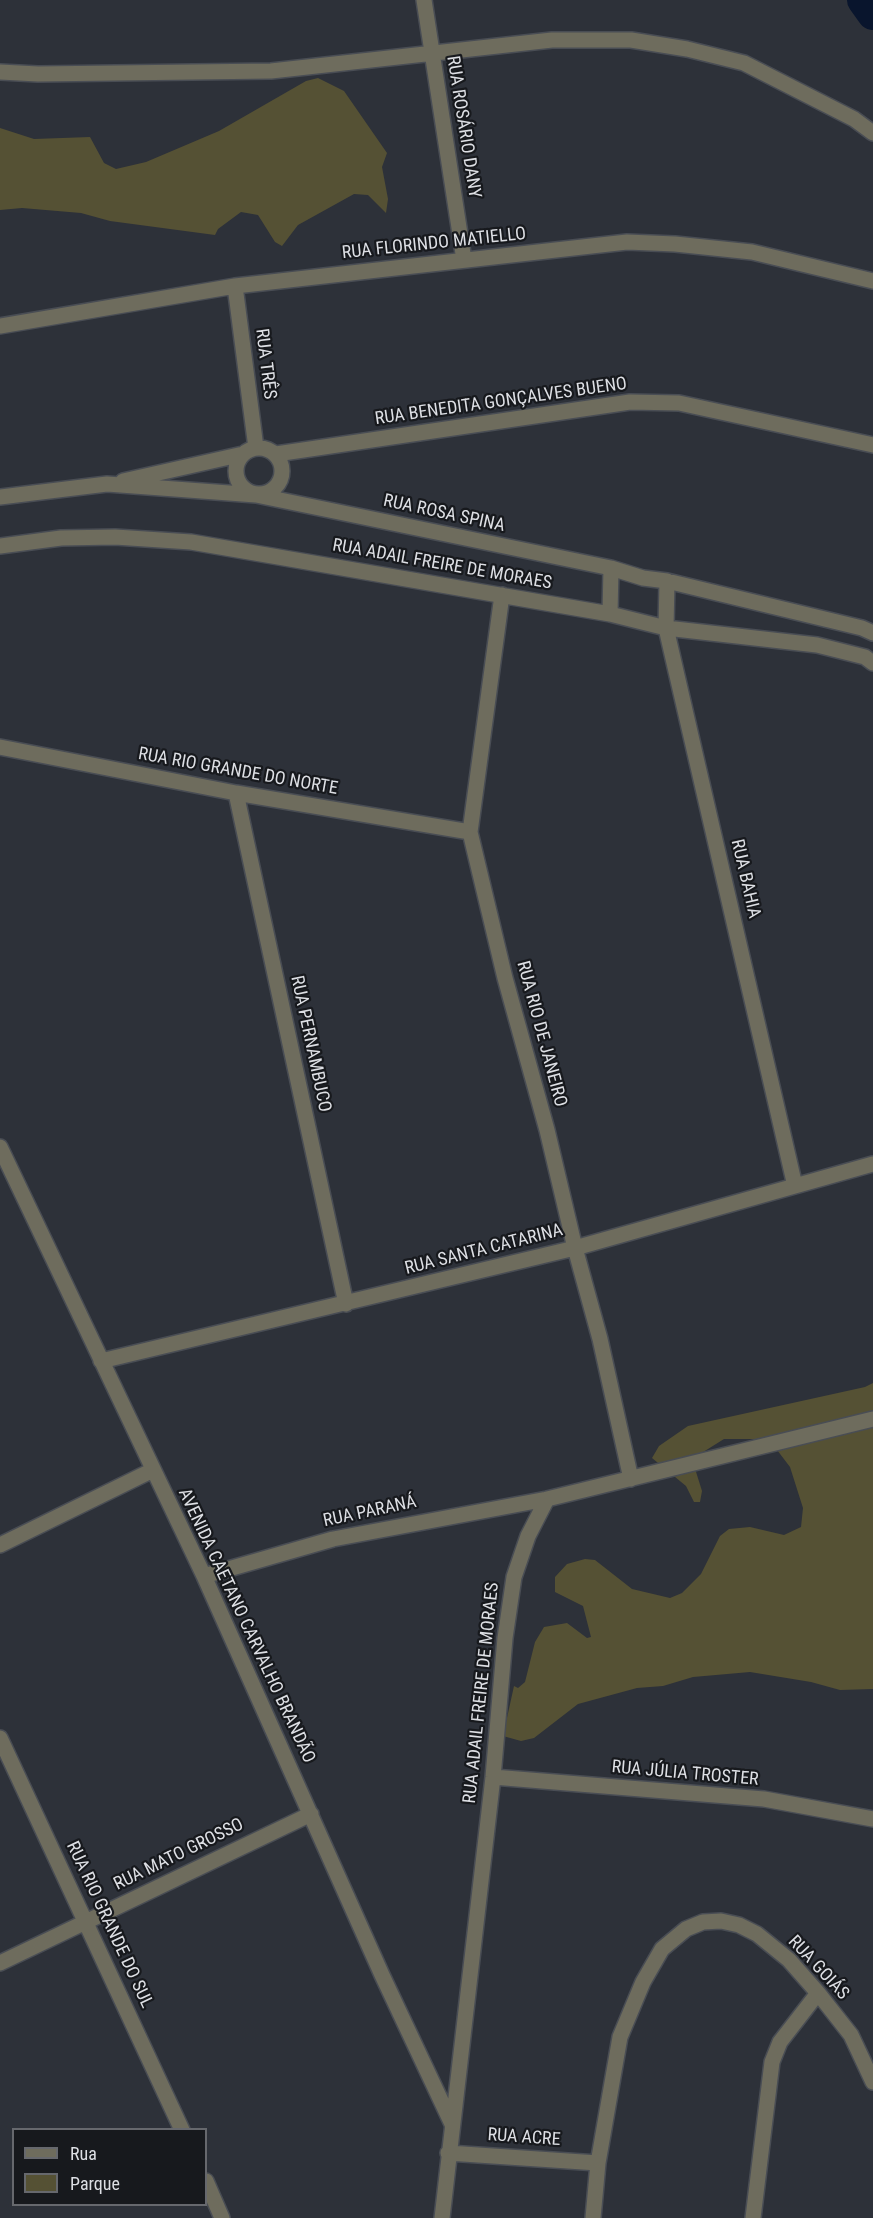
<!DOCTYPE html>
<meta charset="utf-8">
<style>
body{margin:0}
#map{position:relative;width:873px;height:2218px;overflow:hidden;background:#2d3139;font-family:"Roboto Condensed",sans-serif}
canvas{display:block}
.legend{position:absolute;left:12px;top:2128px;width:195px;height:78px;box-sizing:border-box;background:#17191d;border:2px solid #66686d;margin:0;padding:8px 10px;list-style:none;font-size:18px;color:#dddfe4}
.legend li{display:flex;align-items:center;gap:12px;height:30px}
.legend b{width:30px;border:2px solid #66686d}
</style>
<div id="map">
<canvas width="873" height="2218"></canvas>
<ul class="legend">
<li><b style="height:8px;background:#6e6c5d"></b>Rua</li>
<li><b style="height:16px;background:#555134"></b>Parque</li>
</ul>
</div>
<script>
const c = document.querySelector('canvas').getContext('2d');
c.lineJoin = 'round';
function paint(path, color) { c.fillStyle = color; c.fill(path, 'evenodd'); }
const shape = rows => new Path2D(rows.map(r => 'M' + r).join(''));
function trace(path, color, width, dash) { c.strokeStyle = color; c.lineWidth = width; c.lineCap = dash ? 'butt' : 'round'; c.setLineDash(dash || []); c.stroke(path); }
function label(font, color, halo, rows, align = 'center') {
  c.font = font + ' "Roboto Condensed",sans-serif'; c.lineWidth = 4.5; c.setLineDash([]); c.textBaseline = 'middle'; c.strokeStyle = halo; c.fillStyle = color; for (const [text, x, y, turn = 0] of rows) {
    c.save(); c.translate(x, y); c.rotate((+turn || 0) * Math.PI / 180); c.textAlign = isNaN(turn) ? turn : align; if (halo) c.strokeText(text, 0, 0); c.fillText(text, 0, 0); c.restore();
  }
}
paint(shape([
 [318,78,344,91,387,153,382,167,388,199,386,213,368,195,354,194,298,225,282,246,275,242,258,215,241,212,218,229,215,235,110,221,81,213,22,208,0,210,0,128,34,139,90,137,104,163,116,169,146,162,219,131,306,81],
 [873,1383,873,1689,840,1690,811,1682,750,1672,693,1677,663,1686,637,1688,578,1704,534,1738,521,1741,503,1736,514,1686,518,1688,525,1682,535,1642,544,1627,567,1623,587,1638,591,1637,583,1606,555,1592,555,1577,567,1564,585,1559,595,1560,632,1589,670,1598,682,1593,701,1574,720,1536,729,1529,750,1527,784,1535,801,1527,803,1508,790,1467,774,1446,764,1439,724,1439,692,1459,702,1491,700,1502,694,1502,686,1486,652,1458,659,1446,688,1426,865,1387]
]), '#555134');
trace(shape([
 [863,0,873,14]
]), '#09152d', 32);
const minor = shape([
 [424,0,464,260],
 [0,72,38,74,271,71,552,40,631,40,687,49,744,63,854,119,873,133],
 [235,286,256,448],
 [0,326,235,286,627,242,675,244,752,252,873,281],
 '236 471a23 23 0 1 1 46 0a23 23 0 1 1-46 0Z',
 [276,454,630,402,679,403,873,445],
 [123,481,243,454],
 [0,497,107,484,256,495,611,568,643,578,667,581,862,628,873,633],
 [0,546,61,538,115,537,191,542,610,614,666,628,817,645,865,657,873,663],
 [667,581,666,628,795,1186],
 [502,595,470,832,505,978,547,1130,575,1248,600,1339,631,1479],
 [610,614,611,568],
 [0,747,236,793,470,832],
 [236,793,346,1304],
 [0,1147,204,1576,382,1975,452,2124],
 [101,1361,575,1248,873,1164],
 [0,1545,153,1470],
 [204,1576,333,1539,547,1499,873,1419],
 [0,1738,182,2130],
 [493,1777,764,1799,873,1819],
 [0,1963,311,1814],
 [448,2153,598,2163],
 [206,2181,222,2218],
 [442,2218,493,1777,505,1638,514,1577,528,1536,547,1499],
 [593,2218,598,2163,620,2037,643,1982,662,1949,686,1929,703,1922,721,1921,739,1925,757,1934,789,1960,818,1993,851,2035,873,2082],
 [753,2218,772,2062,780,2042,818,1993]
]);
trace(minor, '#494d54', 18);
trace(minor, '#6e6c5d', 15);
label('18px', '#dddfe4', '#17191d', [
 ["RUA ROSÁRIO DANY",463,127,81],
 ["RUA FLORINDO MATIELLO",434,244,-6],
 ["RUA TRÊS",265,364,83],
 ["RUA BENEDITA GONÇALVES BUENO",501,402,-8],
 ["RUA ROSA SPINA",444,514,12],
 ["RUA ADAIL FREIRE DE MORAES",442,565,10],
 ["RUA RIO GRANDE DO NORTE",238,772,10],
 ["RUA BAHIA",745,879,77],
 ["RUA RIO DE JANEIRO",541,1034,75],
 ["RUA PERNAMBUCO",310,1044,78],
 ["RUA SANTA CATARINA",484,1250,-14],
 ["RUA PARANÁ",370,1512,-12],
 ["AVENIDA CAETANO CARVALHO BRANDÃO",246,1626,65],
 ["RUA ADAIL FREIRE DE MORAES",482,1693,-84],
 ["RUA JÚLIA TROSTER",685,1774,5],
 ["RUA MATO GROSSO",179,1855,-26],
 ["RUA RIO GRANDE DO SUL",109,1925,65],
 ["RUA GOIÁS",818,1968,47],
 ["RUA ACRE",524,2138,4]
]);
</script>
